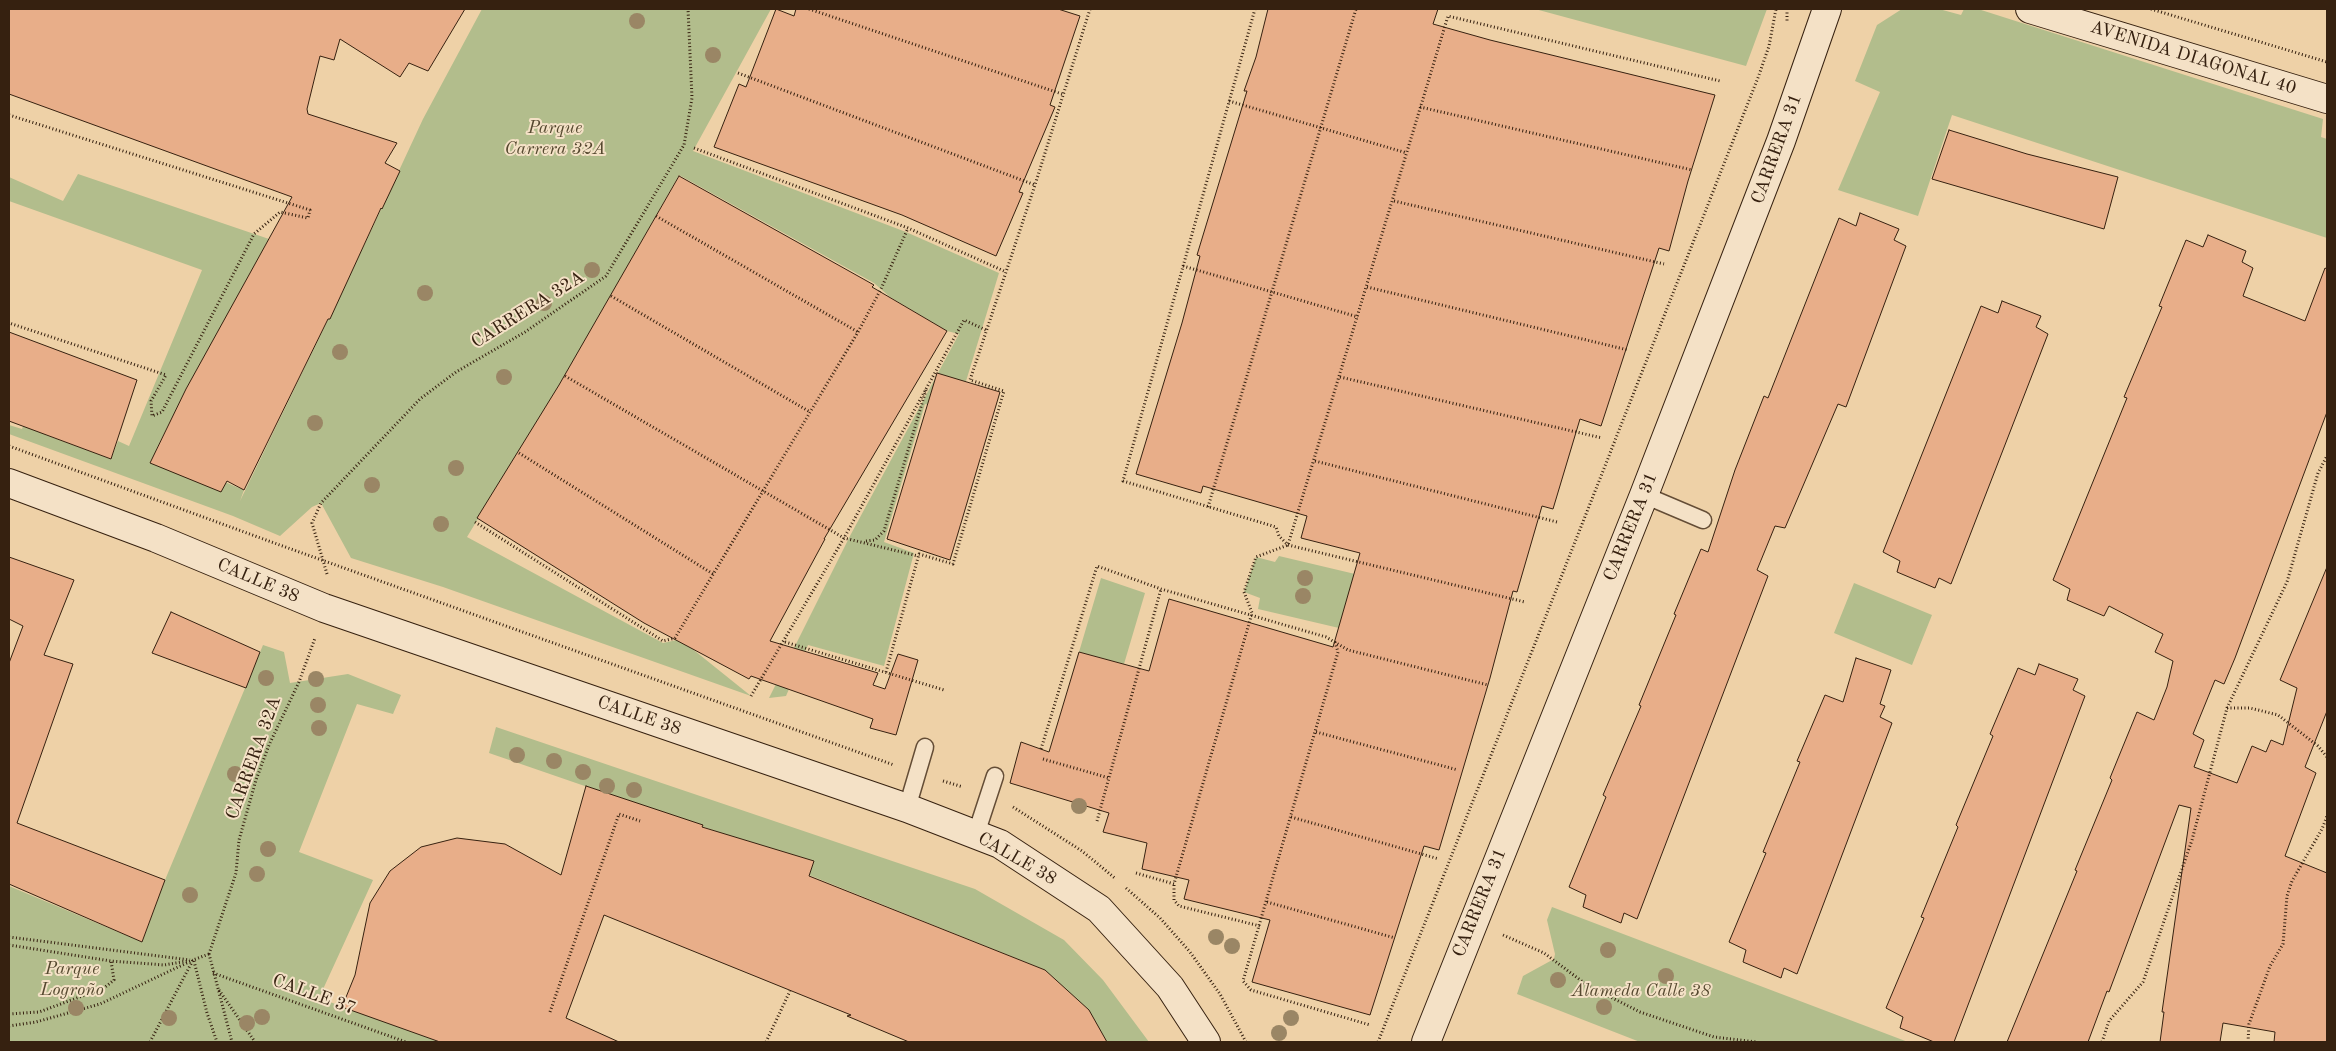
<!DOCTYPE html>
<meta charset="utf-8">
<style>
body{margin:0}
#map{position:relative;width:2336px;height:1051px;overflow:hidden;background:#eed1a7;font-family:"Old Standard TT",serif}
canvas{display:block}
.frame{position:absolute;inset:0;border:10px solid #362110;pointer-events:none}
</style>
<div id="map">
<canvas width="2336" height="1051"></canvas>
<div class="frame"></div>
</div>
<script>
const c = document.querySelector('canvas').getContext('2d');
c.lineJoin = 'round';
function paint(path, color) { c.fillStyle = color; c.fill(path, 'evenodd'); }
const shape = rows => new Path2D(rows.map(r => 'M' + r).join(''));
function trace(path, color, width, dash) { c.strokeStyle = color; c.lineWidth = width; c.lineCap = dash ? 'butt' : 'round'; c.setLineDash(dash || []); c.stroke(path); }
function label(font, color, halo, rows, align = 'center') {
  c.font = font + ' "Old Standard TT",serif'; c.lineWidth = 4; c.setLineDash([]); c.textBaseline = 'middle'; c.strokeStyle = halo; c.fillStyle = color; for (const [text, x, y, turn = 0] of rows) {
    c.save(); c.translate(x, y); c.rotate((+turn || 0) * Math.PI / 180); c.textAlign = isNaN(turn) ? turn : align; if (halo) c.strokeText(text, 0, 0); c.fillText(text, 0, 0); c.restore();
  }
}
paint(shape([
 [482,9,771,9,693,151,906,232,999,273,956,414,925,404,884,542,914,553,884,666,808,645,786,696,769,698,851,534,959,334,947,331,890,297,874,283,679,175,565,376,467,537,663,643,677,640,690,647,751,696,443,587,351,558,321,503,312,507,280,536,233,516,9,434,9,425,22,429,29,410,46,435,111,459,118,441,129,446,202,270,9,201,9,177,63,201,78,174,269,239,187,388,156,450,172,460,244,490,240,501,369,235,423,119],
 [1535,9,1767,9,1746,66],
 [1902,9,1939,9,1961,15,1964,9,1978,9,2323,119,2321,137,2327,139,2327,238,1952,115,1918,216,1838,190,1880,92,1855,81,1877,25],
 [1279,556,1355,574,1339,628,1258,609,1260,598,1244,592,1256,557,1275,562],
 [1101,578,1145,593,1124,664,1079,652],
 [1854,583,1932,615,1912,665,1834,633],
 [263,645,284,652,290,683,348,674,401,695,393,714,357,704,299,852,373,880,319,998,440,1042,9,1042,9,886,142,942,165,880],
 [496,727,975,889,1064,940,1103,980,1149,1042,1105,1042,1105,1039,1045,970,809,875,814,861,721,833,489,753],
 [1552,907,1908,1042,1640,1042,1517,994,1523,976,1554,959,1555,954,1547,920]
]), '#b2bd8c');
const building = shape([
 [9,9,465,9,428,71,409,63,400,77,340,39,334,60,320,56,307,109,308,114,397,143,385,163,400,171,382,209,381,208,330,319,328,319,244,490,227,481,221,492,150,463,186,389,292,197,9,94,9,9],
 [776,9,794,16,796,9,1058,9,1080,16,1050,105,1055,107,1019,192,1023,193,996,256,902,215,714,147,739,84,746,87,776,9],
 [1268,9,1438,9,1433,24,1490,40,1715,95,1688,181,1669,251,1659,248,1601,426,1580,419,1553,509,1542,506,1517,592,1513,591,1490,678,1439,850,1424,846,1370,1015,1252,982,1270,920,1184,899,1189,880,1142,869,1147,843,1103,832,1109,813,1010,783,1021,742,1049,752,1079,652,1149,671,1169,599,1333,647,1360,553,1301,538,1307,516,1203,486,1201,493,1136,474,1182,323,1200,256,1197,255,1247,91,1244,91,1256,57,1268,9],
 [1949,130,2027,154,2118,177,2104,229,1932,179,1949,130],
 [679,176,874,285,872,287,947,331,824,539,825,539,770,641,878,673,873,685,885,689,898,654,918,660,896,735,870,728,873,719,751,676,749,679,644,623,477,518,559,385,679,176],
 [1860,213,1899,229,1894,240,1906,246,1846,407,1838,404,1785,528,1775,526,1757,570,1768,576,1637,919,1624,913,1621,923,1583,907,1586,895,1569,887,1606,797,1603,795,1641,706,1639,705,1676,615,1674,614,1701,549,1708,552,1735,470,1764,396,1768,398,1839,218,1856,226,1860,213],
 [2208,235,2246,251,2242,262,2253,268,2243,296,2305,321,2325,268,2327,269,2327,412,2235,658,2224,684,2215,680,2193,734,2204,740,2194,767,2237,783,2252,746,2266,752,2271,740,2283,745,2297,688,2280,680,2327,567,2327,711,2305,767,2316,773,2285,856,2327,873,2327,1042,2274,1042,2275,1032,2223,1023,2220,1042,2160,1042,2164,1012,2162,1012,2191,808,2179,805,2109,992,2107,991,2088,1042,2007,1042,2077,871,2075,870,2112,780,2110,778,2137,712,2154,720,2167,687,2173,661,2155,652,2163,634,2109,606,2104,616,2067,600,2070,589,2053,580,2127,398,2124,397,2162,307,2159,306,2186,240,2203,247,2208,235],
 [2002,301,2041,316,2036,327,2048,334,1951,584,1939,578,1935,588,1897,572,1900,561,1883,552,1981,306,1998,313,2002,301],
 [9,332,137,380,111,459,9,421,9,332],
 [937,373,1000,392,950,560,887,539,937,373],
 [9,557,74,580,44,655,73,664,17,823,165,880,142,942,9,884,9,663,23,626,9,619,9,557],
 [171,612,260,652,246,688,152,653,171,612],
 [1856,658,1891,670,1880,704,1885,706,1880,717,1892,723,1797,974,1784,968,1781,978,1743,962,1746,950,1729,942,1766,853,1763,852,1800,762,1797,761,1825,695,1843,702,1856,658],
 [2039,664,2078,679,2073,690,2085,696,1954,1042,1934,1042,1900,1028,1903,1017,1886,1008,1924,918,1921,917,1958,827,1956,825,1993,736,1990,734,2018,668,2035,675,2039,664],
 [586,786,703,825,702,827,814,861,809,876,1045,970,1089,1010,1107,1042,909,1042,847,1016,851,1015,604,915,566,1018,619,1042,440,1042,342,1007,355,975,370,903,390,871,421,847,457,838,505,844,561,875,586,786]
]);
paint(building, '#e8ae89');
trace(building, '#362110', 1);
const lane = shape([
 [1644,495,1703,520],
 [907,808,925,747],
 [976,834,995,776]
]);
const secondary = shape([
 [2030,9,2327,99],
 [9,483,156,538,324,608,907,808,1000,844,1099,909,1170,987,1206,1042],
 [1426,1042,1644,495,1781,141,1827,9]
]);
trace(lane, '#644d36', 19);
trace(secondary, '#362110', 30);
trace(shape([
 [809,9,1062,94],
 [1255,9,1123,481,1276,527,1279,536,1288,545,1525,602],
 [1787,9,1787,21],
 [2151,9,2327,62],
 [738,73,1035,185],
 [1229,101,1407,153],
 [1420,107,1692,170],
 [9,115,310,210,308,218,280,212,254,234,162,412,152,416,151,401,166,375,9,323],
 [694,148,908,228,1004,271],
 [1394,201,1664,264],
 [656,216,858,332],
 [1183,266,1358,317],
 [1367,287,1628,350],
 [611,296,810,412],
 [565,376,844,538,918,556],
 [1340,377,1602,438],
 [9,446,277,544,894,765],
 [519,453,713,574],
 [1315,461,1557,522],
 [1208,507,1356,9],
 [475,522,663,641,675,638,858,332,881,289,908,228],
 [866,541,875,540,884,531,926,390],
 [327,574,312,523,321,503,420,399,456,372,525,332,606,276,684,145,692,98,688,9],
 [785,642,944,690],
 [1335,642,1338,652,1243,981,1251,990,1370,1025],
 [886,672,919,554,953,564,1004,391,970,380,1035,185,1090,9],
 [751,696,844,538,964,320,986,330],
 [2227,708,2250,708,2278,715,2318,746,2327,757],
 [1316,732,1458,770],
 [1041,749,1097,566,1161,589,1326,637,1348,650,1488,685],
 [1043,759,1109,778],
 [943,781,963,787],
 [1013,807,1082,851,1116,879],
 [1291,817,1439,859],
 [1097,821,1161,589],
 [1136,873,1174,884,1252,613,1244,592,1256,557,1288,545,1448,16,1720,81],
 [1174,885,1174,900,1179,906,1260,926],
 [1126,888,1160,918,1190,952,1220,994,1246,1042],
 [1267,902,1395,938],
 [1503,935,1544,953,1587,985,1640,1012,1714,1037,1757,1042],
 [9,937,190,960],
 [9,945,111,961,164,965,188,961],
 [209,954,236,873,239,840,256,780,269,745,299,682,315,638],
 [209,954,232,1042],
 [194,961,207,1013,217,1042],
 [213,973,406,1042],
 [219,990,255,1042],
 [550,1012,619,814,640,821],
 [9,1014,39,1012,104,988,114,980,111,961],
 [9,1026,36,1022,100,1004,193,960],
 [150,1042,193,960,209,954],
 [766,1042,790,991],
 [1378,1042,1759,75,1769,46,1776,9],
 [2102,1042,2109,1021,2143,982,2192,840,2227,708,2287,582,2318,473,2327,456],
 [2248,1042,2249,1024,2270,966,2283,944,2287,896,2292,881,2322,829,2327,816]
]), '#362110', 3, [1, 2.5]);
trace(lane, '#f4e1c6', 16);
trace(secondary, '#f4e1c6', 28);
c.fillStyle = '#9a8665';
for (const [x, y] of [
 [637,21],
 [713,55],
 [592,270],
 [425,293],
 [544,303],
 [340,352],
 [504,377],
 [315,423],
 [456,468],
 [372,485],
 [441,524],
 [1305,578],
 [1303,596],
 [266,678],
 [316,679],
 [318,705],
 [319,728],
 [517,755],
 [554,761],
 [583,772],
 [235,774],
 [607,786],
 [634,790],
 [1079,806],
 [268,849],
 [257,874],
 [190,895],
 [1216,937],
 [1232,946],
 [1608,950],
 [1666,976],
 [1558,980],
 [1604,1007],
 [76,1008],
 [262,1017],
 [169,1018],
 [1291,1018],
 [247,1023],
 [1279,1033]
]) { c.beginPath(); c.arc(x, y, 8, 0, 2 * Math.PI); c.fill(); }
label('18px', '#362110', '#f4e1c6', [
 ["AVENIDA DIAGONAL 40",2193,58,17],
 ["CARRERA 31",1777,149,-70],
 ["CARRERA 32A",528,310,-32],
 ["CARRERA 31",1631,527,-68],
 ["CALLE 38",258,581,23],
 ["CALLE 38",639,716,19],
 ["CARRERA 32A",254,758,-70],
 ["CALLE 38",1017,859,30],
 ["CARRERA 31",1480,903,-68],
 ["CALLE 37",314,995,20]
]);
label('italic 18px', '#55482f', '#f4e1c6', [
 ["Parque",555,128],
 ["Carrera 32A",555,149],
 ["Parque",72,969],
 ["Logroño",72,990],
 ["Alameda Calle 38",1641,991]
]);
</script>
